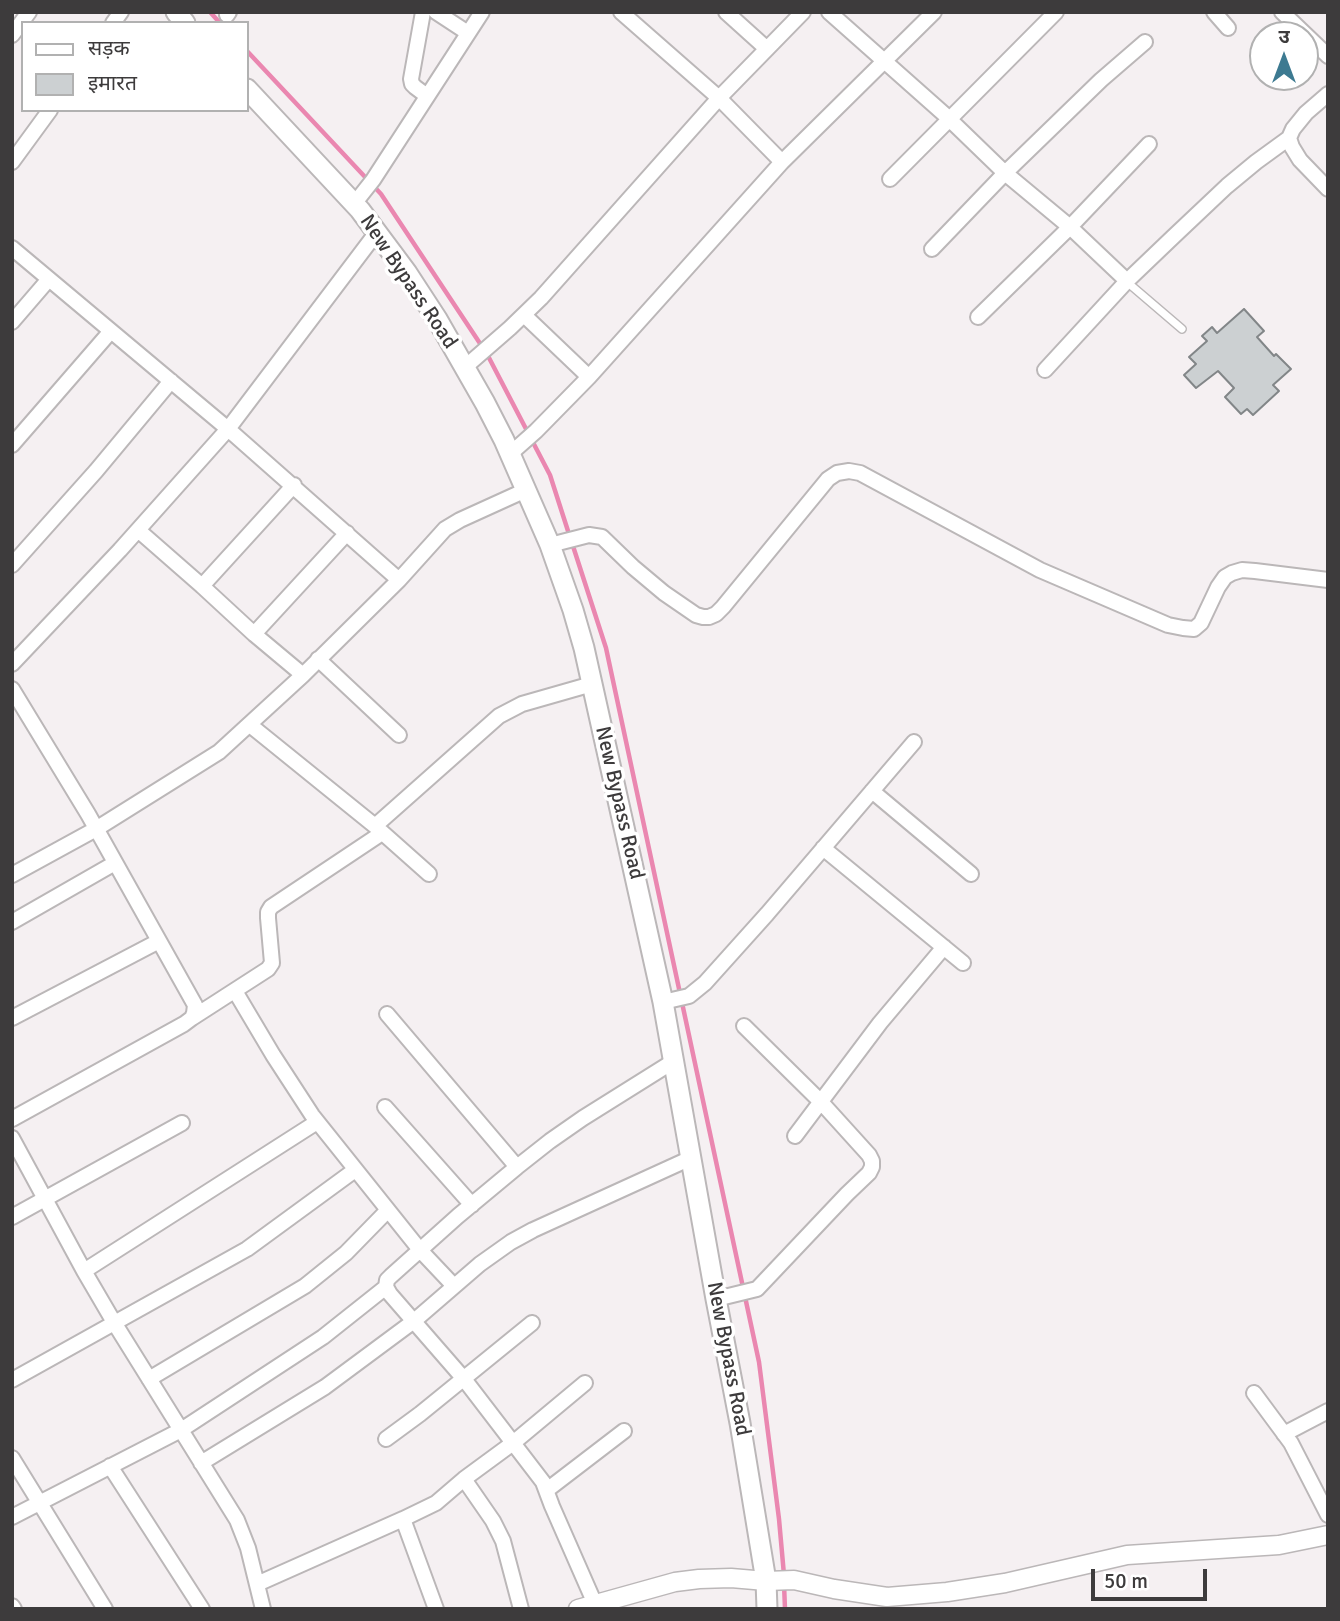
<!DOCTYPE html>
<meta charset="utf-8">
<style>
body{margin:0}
#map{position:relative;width:1340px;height:1621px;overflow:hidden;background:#f5f0f2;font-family:Signika,"Noto Sans Devanagari",sans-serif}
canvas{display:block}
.frame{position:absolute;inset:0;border:14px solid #3d3b3c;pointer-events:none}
.legend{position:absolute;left:21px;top:21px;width:228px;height:91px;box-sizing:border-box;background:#fff;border:2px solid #b1b1b1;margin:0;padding:9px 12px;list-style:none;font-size:21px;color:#3d3b3c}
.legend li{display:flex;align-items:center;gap:14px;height:35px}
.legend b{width:35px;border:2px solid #b1b1b1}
.north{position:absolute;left:1249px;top:21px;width:70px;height:70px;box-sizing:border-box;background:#fff;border:2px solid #b1b1b1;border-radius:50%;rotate:0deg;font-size:19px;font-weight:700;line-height:28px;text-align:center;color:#3d3b3c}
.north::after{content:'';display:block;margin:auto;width:24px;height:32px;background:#3d7a91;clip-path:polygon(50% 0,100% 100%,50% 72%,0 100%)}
.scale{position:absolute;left:1091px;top:1569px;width:116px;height:32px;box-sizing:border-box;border:4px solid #3d3b3c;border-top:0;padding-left:9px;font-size:21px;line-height:24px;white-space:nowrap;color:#3d3b3c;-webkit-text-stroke:5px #fff;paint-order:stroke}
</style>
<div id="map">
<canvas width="1340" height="1621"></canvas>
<div class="frame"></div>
<ul class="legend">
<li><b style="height:9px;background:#fff"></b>सड़क</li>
<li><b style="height:19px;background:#ccd0d2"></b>इमारत</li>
</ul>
<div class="north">उ</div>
<div class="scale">50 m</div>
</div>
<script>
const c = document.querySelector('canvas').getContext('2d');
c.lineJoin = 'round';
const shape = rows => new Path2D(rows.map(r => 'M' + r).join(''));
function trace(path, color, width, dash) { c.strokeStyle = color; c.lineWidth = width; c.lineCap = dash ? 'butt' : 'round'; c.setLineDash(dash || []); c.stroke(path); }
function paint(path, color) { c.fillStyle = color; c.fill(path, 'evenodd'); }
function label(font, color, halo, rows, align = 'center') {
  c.font = font + ' Signika,sans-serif'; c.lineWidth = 7; c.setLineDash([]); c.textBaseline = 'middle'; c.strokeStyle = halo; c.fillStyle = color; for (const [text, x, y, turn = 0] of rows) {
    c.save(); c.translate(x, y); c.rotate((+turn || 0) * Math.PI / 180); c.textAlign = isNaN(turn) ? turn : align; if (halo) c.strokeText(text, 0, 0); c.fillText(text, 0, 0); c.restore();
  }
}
trace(shape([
 [210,12,220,23],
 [247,51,381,194,487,354,550,475,568,531],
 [572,543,606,648,759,1362,779,1519,784,1575],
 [784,1584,785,1609]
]), '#ea87b0', 4.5);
const building = shape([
 [1244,309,1264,331,1257,337,1274,356,1276,354,1291,369,1273,385,1279,391,1253,415,1247,409,1241,414,1225,397,1234,388,1218,371,1196,388,1184,375,1196,364,1189,357,1207,341,1202,336,1212,327,1217,333,1244,309]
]);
paint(building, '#ccd0d2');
trace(building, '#828688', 2);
const service = shape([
 [1127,282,1182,329]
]);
const minor = shape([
 [423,12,411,79,412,84,415,87,427,96],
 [436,12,468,33],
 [621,12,719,98,782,162],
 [726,12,767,49],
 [829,12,944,114,1005,173,1070,227,1127,281],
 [1214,12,1228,28],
 [1282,12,1328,56],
 [227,15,229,12],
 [113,23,121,12],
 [12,35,29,12],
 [1328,94,1306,113,1293,129,1289,138,1292,147,1300,160,1328,189],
 [12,162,50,110],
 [890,179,1056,12],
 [354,204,373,180,482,12],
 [12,248,228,429,399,580],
 [932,249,1005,173,1101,80,1145,42],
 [524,315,589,377],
 [978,317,1070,227,1149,144],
 [12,322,49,279],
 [464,368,510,328,541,298,719,98,803,12],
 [1045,370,1127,281,1173,237,1227,186,1256,162,1289,138],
 [12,445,111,331],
 [510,454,536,431,589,377,782,162,934,12],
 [138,530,202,586,254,634,303,675],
 [550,545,589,535,602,537,633,567,664,593,696,615,703,617,709,617,716,614,723,607,828,479,837,473,849,471,860,473,1040,570,1168,625,1183,628,1194,629,1201,623,1218,587,1225,577,1232,573,1242,570,1255,571,1328,580],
 [12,565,96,471,171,381],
 [202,586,294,485],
 [254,634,347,533],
 [318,659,399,735],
 [12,664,120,550,228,429,377,232],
 [12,689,88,814,195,1005,194,1013,192,1018,184,1024,12,1119],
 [250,725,375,826,429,874],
 [872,791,971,874],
 [375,826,499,716,522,704,592,684],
 [823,848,963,963],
 [12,875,96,829,219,752,303,675,399,580,445,529,460,520,526,490],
 [12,922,115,863],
 [235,991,273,1055,312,1115,420,1250,454,1286],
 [663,1002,689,996,705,983,767,914,914,742],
 [387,1014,517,1167],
 [12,1018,159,941],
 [192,1018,268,969,272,963,268,918,268,912,271,907,382,833],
 [385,1107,472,1205],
 [795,1136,880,1023,944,947],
 [12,1138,84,1271,115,1324,237,1520,248,1548,263,1609],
 [12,1217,182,1123],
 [84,1271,317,1122],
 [716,1299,757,1289,847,1194,869,1173,872,1167,872,1161,869,1155,821,1102,744,1026],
 [149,1379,305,1286,346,1253,388,1210],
 [12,1380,247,1249,355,1170],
 [1254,1393,1291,1443,1328,1515],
 [1284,1434,1328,1411],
 [386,1439,420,1414,532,1323],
 [12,1458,105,1609],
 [201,1463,325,1387,414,1321,480,1264,511,1242,533,1230,691,1158],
 [110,1466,202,1609],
 [464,1479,493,1521,503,1541,521,1609],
 [547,1490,624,1431],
 [12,1517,181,1430,323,1337,386,1287],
 [403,1519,436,1609],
 [257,1584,403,1519,436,1503,464,1479,513,1443,585,1383],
 [595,1604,552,1506,543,1482,464,1379,390,1294,386,1287,387,1280,391,1276,458,1216,517,1167,550,1141,583,1118,674,1061],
 [12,1606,14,1609]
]);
const tertiary = shape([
 [578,1609,675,1582,699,1579,731,1578,766,1581,794,1580,834,1589,887,1597,947,1592,1005,1583,1127,1555,1279,1545,1328,1535]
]);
const secondary = shape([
 [176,12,185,23],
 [247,89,360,210,407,273,437,319,485,403,504,440,550,545,573,610,584,648,663,1002,716,1299,740,1423,766,1581,767,1609]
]);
trace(service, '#bbb7b8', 10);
trace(minor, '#bbb7b8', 18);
trace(tertiary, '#bbb7b8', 21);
trace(secondary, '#bbb7b8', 23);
trace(service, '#fff', 7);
trace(minor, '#fff', 14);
trace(tertiary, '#fff', 18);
trace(secondary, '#fff', 19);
label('21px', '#3d3b3c', '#fff', [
 ["New Bypass Road",408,282,56],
 ["New Bypass Road",619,803,77],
 ["New Bypass Road",728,1359,79]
]);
</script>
